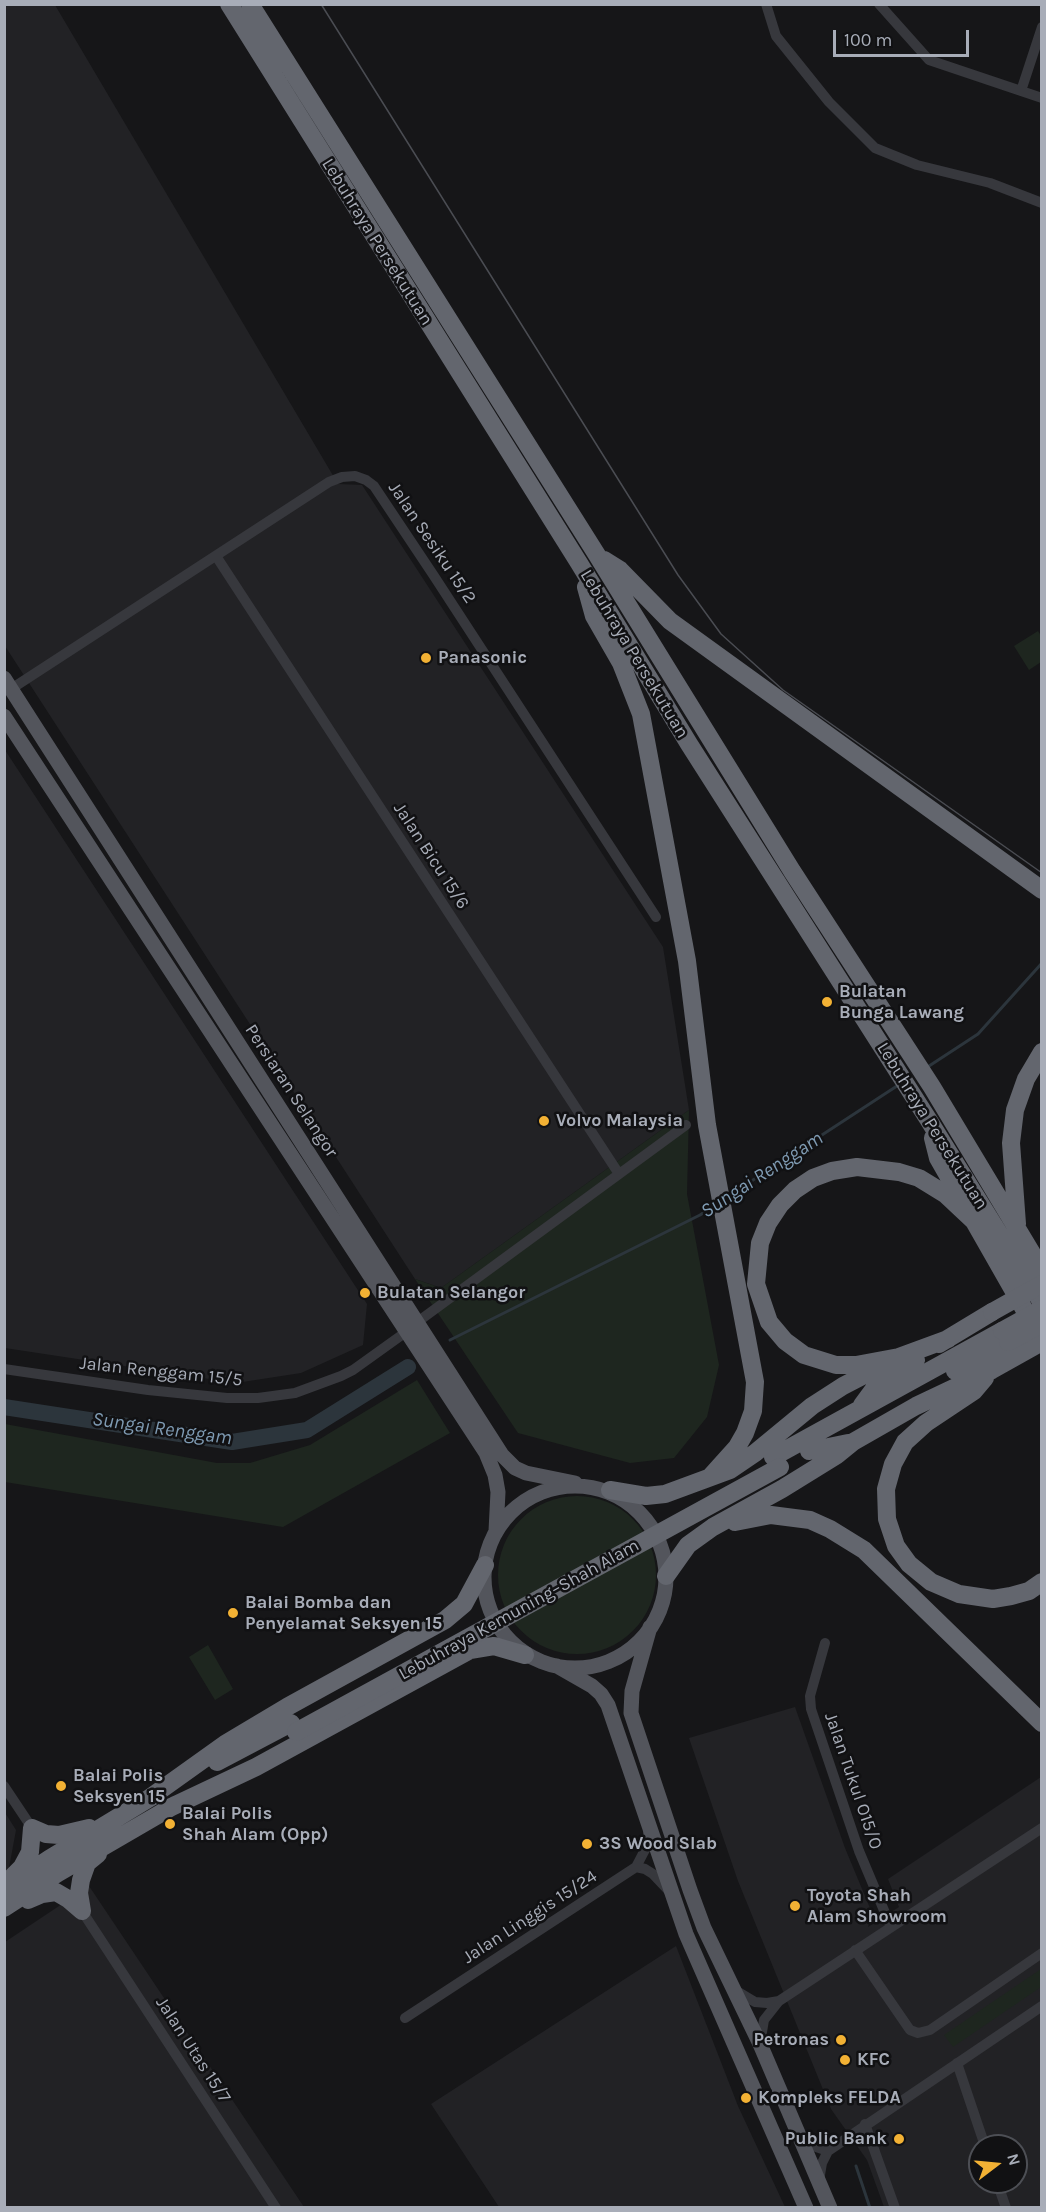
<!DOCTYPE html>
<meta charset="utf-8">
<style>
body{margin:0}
#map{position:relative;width:1046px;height:2212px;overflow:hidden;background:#161618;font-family:Karla,sans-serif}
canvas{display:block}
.frame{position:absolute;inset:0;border:6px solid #a8adb8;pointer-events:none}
.north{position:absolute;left:968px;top:2134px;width:60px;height:60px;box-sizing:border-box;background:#111113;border:2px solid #4d4f55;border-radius:50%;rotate:74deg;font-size:16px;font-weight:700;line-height:24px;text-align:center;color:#a8adb8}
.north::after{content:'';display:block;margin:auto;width:21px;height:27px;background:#f2b134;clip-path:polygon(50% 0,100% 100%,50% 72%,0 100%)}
.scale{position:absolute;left:833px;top:30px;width:136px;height:27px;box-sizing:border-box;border:3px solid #a8adb8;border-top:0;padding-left:8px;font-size:18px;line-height:21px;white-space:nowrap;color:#a8adb8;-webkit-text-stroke:4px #111113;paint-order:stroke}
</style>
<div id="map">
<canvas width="1046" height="2212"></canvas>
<div class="frame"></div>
<div class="north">N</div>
<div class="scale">100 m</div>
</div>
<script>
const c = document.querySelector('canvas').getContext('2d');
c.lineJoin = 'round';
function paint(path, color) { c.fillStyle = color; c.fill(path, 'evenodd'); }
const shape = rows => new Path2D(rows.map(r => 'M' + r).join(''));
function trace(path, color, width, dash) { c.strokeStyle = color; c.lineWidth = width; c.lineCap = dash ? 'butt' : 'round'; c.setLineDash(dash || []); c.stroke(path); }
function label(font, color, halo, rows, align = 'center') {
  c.font = font + ' Karla,sans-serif'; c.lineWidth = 5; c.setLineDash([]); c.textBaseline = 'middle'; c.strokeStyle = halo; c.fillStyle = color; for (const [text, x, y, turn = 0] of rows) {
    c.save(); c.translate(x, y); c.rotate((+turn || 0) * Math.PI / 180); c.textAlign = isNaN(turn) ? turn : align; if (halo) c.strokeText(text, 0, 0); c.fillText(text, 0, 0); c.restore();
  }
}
paint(shape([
 [5,5,55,5,338,484,362,485,663,947,689,1110,441,1288,415,1279,5,646],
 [5,750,367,1304,363,1345,301,1373,236,1383,5,1348],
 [795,1707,845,1848,872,1913,868,1927,899,1907,888,1879,1041,1777,1041,2207,884,2207,867,2160,831,2109,738,1881,689,1738],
 [980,2146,1016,2146,1016,2182,980,2182],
 [4,1811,16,1830,9,1868,5,1871],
 [89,1886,304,2207,5,2208,5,1942],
 [676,1946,738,2106,785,2207,499,2207,431,2104]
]), '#222225');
paint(shape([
 [1038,631,1041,636,1041,662,1029,670,1014,646],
 [689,1110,687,1194,719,1365,707,1417,674,1458,630,1463,518,1433,415,1279,441,1288],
 [417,1380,450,1433,283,1527,5,1482,5,1424,217,1463,250,1463,310,1445],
 '498 1575a79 79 0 1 1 158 0a79 79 0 1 1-158 0Z',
 [208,1645,233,1689,215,1700,189,1657],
 [1041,1969,1041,1987,953,2047,944,2035]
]), '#1e261f');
trace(shape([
 [926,1068,978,1034,1042,963],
 [727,1197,900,1084],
 [450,1340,700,1215,714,1206],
 [856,2166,870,2208]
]), '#2c353c', 3);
trace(shape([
 [4,1407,232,1442,307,1430,408,1367]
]), '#2c353c', 16);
trace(shape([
 [766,4,776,36,829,102,875,148,917,165,990,183,1042,203],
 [879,4,929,60,1042,98],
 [1021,91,1042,27],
 [216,556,619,1174],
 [11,689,329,482,342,477,355,476,366,480,374,486,434,576,656,917],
 [416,1323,686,1125],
 [4,1369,148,1390,227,1398,258,1398,295,1393,341,1376,353,1370,406,1332],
 [825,1643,810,1696,811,1709,859,1851,891,1927],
 [4,1786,32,1828],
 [636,1867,648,1844,648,1831],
 [82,1911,276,2208],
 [855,1950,910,2030,918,2033,930,2030,1042,1953],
 [735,1990,755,2002,767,2003,779,2001],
 [405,2018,636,1867,645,1869,653,1874,670,1892],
 [760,2044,764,2020,779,2001,1042,1828],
 [957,2063,985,2146],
 [865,2124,895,2208],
 [800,2136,816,2147,828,2151],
 [819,2181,822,2163,828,2151,1042,2006],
 [997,2182,1006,2208]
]), '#37383d', 10);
trace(shape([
 [4,678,502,1455,515,1468,526,1473,575,1483],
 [4,716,486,1453,495,1475,498,1492,496,1531],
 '484 1577a91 91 0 1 1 182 0a91 91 0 1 1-182 0Z',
 [650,1627,632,1691,631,1713,690,1890,704,1928,760,2044,830,2208],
 [557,1666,592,1686,601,1694,608,1705,686,1934,806,2208]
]), '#53555c', 15);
trace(shape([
 [229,4,579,563,689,744,928,1119,1042,1303],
 [250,4,597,555,792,871,932,1087,1042,1270],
 [604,560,620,570,670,621,1042,890],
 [586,587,594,616,621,663,641,714,687,961,707,1125,755,1382,753,1411,745,1433,737,1447,710,1477],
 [933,1138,938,1158,1036,1330],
 [1017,1224,1011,1143,1015,1110,1026,1079,1042,1052],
 [939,1344,992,1312],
 [899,1357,856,1365,836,1365,804,1355,785,1341,769,1322,756,1284,760,1243,768,1223,780,1205,795,1190,813,1178,832,1171,857,1167,899,1172,919,1178,945,1194,978,1225],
 [955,1371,1008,1342],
 [985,1378,974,1391,926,1423,905,1442,893,1464,886,1489,887,1519,896,1546,909,1564,931,1582,959,1594,993,1599,1011,1596,1029,1591,1042,1582],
 [862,1405,876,1386,916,1360],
 [809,1451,848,1443],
 [773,1457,1002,1331],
 [610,1490,646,1496,665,1494,730,1470,755,1453,812,1406,843,1386,899,1357,948,1339],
 [735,1522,771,1515,810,1520,830,1529,864,1550,1042,1723],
 [666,1576,688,1545,713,1527,782,1489,837,1455,853,1442,916,1406,992,1370,1042,1342],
 [217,1762,291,1723],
 [148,1799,225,1744,287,1707,445,1620,464,1604,485,1565],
 [165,1810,256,1767,470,1650,494,1646,525,1655],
 [11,1878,22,1867,30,1852,32,1828,46,1834,59,1835,89,1828],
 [4,1889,49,1859,158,1793],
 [28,1900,42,1894,56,1892,68,1899,82,1911],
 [4,1908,58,1873,175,1805],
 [82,1911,79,1893,81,1880,87,1863,98,1854]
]), '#63666e', 18);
trace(shape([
 [321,4,678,575,721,634,783,690,1042,873]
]), '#4a4c52', 1.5);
trace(shape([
 [992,1312,1042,1284],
 [1002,1331,1042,1309],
 [1008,1342,1042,1324],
 [296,1732,780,1467]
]), '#63666e', 18);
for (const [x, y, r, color] of [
 [426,658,6,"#f2b134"],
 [827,1002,6,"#f2b134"],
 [544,1121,6,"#f2b134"],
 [365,1293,6,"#f2b134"],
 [233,1613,6,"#f2b134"],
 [61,1786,6,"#f2b134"],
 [170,1824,6,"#f2b134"],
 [587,1844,6,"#f2b134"],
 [795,1906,6,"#f2b134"],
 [841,2040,6,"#f2b134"],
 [845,2060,6,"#f2b134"],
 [746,2098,6,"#f2b134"],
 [899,2139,6,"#f2b134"]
]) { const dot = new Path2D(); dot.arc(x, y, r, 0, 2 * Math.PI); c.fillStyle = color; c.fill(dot); trace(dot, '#111113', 2); }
label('18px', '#a8adb8', '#111113', [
 ["Lebuhraya Persekutuan",377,242,58],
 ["Jalan Sesiku 15/2",432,543,56],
 ["Lebuhraya Persekutuan",634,654,59],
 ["Jalan Bicu 15/6",431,856,57],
 ["Persiaran Selangor",291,1091,57],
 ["Lebuhraya Persekutuan",932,1126,58],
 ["Jalan Renggam 15/5",161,1372,6],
 ["Lebuhraya Kemuning–Shah Alam",519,1610,-29],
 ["Jalan Tukul O15/O",853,1781,71],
 ["Jalan Linggis 15/24",530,1917,-33],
 ["Jalan Utas 15/7",193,2050,57]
]);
label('bold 18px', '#a8adb8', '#111113', [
 ["Panasonic",438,658],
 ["Bulatan",839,992],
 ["Bunga Lawang",839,1013],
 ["Volvo Malaysia",556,1121],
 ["Bulatan Selangor",377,1293],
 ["Balai Bomba dan",245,1603],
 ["Penyelamat Seksyen 15",245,1624],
 ["Balai Polis",73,1776],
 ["Seksyen 15",73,1797],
 ["Balai Polis",182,1814],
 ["Shah Alam (Opp)",182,1835],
 ["3S Wood Slab",599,1844],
 ["Toyota Shah",807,1896],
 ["Alam Showroom",807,1917],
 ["Petronas",829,2040,"right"],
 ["KFC",857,2060],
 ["Kompleks FELDA",758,2098],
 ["Public Bank",887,2139,"right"]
], 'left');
label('italic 20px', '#7f9bb3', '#111113', [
 ["Sungai Renggam",762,1175,-33],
 ["Sungai Renggam",162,1429,8]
]);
</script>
